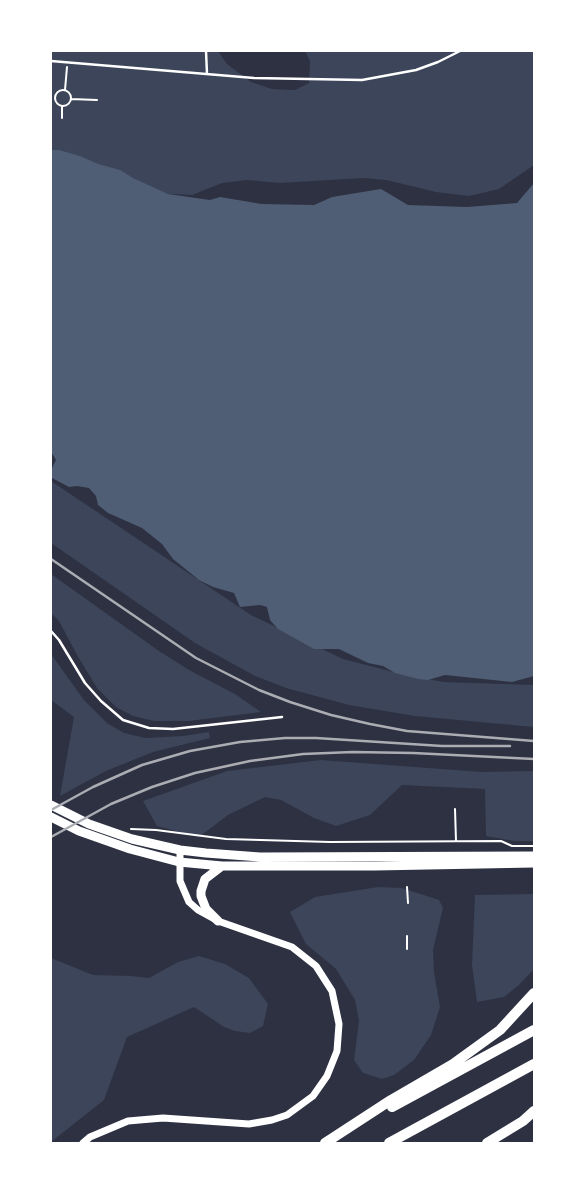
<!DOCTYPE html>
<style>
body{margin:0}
#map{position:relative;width:585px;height:1194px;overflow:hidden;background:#2d3142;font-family:"Source Sans 3",sans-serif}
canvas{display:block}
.frame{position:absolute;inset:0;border:52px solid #fff;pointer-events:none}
</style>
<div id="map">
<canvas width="585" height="1194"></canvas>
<div class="frame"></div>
</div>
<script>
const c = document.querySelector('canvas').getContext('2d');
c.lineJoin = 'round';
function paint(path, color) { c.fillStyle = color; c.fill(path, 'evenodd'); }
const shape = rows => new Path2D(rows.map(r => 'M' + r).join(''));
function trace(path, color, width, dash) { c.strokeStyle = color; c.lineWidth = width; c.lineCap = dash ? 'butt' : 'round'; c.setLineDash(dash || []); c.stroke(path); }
paint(shape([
 [51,51,218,51,227,64,251,82,272,89,295,90,309,83,310,61,305,51,534,51,534,165,499,189,469,196,436,192,386,180,364,178,280,183,247,180,222,183,192,195,129,192,51,173],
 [51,481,251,615,343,659,405,675,444,682,534,685,534,727,415,716,349,705,286,688,255,676,195,643,51,543],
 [51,574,159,651,189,670,235,694,261,712,189,721,154,721,133,716,116,707,97,688,77,655,59,621,51,613],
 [51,654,84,700,107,723,124,733,145,738,183,736,209,732,210,738,153,752,106,771,60,796,74,717,51,700],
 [321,760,482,772,534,771,534,841,514,841,486,836,485,789,402,785,370,815,336,826,314,818,281,800,265,797,228,815,199,837,157,826,143,801,227,771],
 [378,887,402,888,439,900,443,908,433,950,434,972,440,1007,431,1035,414,1060,394,1075,382,1079,363,1073,354,1060,359,1021,355,1000,336,969,306,944,290,912,315,897],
 [534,894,534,969,519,985,504,997,477,1002,472,965,475,895],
 [199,956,225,964,249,978,268,1004,263,1026,250,1033,235,1031,224,1027,194,1007,127,1037,104,1100,51,1142,51,958,93,975,131,976,149,978,178,962]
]), '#3c4559');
paint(shape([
 [51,150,59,150,80,156,98,164,120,170,133,178,168,194,210,200,220,197,262,204,314,205,332,197,381,189,408,205,467,207,517,203,534,183,534,676,512,682,445,675,428,680,418,679,395,673,383,666,368,663,339,649,314,649,278,629,270,620,267,607,260,605,240,607,234,593,213,587,199,580,173,559,162,544,142,528,108,513,98,505,96,496,89,488,77,486,69,487,52,478,52,468,56,460,51,452]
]), '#4f5d75');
trace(shape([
 [65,90,67,67],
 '55 98a8 8 0 1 1 16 0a8 8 0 1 1-16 0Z',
 [71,99,97,100],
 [62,118,62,106],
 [455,809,456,841],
 [131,829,156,830,226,839,330,842,501,841,512,846,534,846],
 [407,887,408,903],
 [407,949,407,936]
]), '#fff', 2);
trace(shape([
 [206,51,207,74],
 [51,61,254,78,362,80,416,70,438,62,460,51],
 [51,631,59,640,85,683,101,701,123,720,149,728,173,729,282,717]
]), '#fff', 2.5);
trace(shape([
 [83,1143,90,1137,128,1121,163,1118,249,1124,272,1120,287,1115,313,1096,327,1076,337,1051,339,1024,332,991,316,966,292,947,218,921,198,910,189,902,180,881,180,850]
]), '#fff', 7);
trace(shape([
 [51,805,89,824,132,839,180,850,206,853,260,857,534,856],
 [51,817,79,831,130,849,179,862,222,866,375,866,534,863],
 [218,921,206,909,201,896,201,891,205,879,222,866]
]), '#fff', 9);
trace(shape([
 [392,1107,534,1030],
 [325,1143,391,1100,453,1064,500,1030,534,993],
 [389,1143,534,1064],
 [487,1143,523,1121,534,1111]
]), '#fff', 10);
trace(shape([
 [51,559,196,658,259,690,290,702,331,715,370,724,407,731,534,741],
 [51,810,93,787,142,765,190,751,240,742,285,738,316,738,442,746,510,746],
 [51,837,111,804,152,787,195,773,250,761,303,754,353,752,413,753,534,759]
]), '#abadb3', 2.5);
</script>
